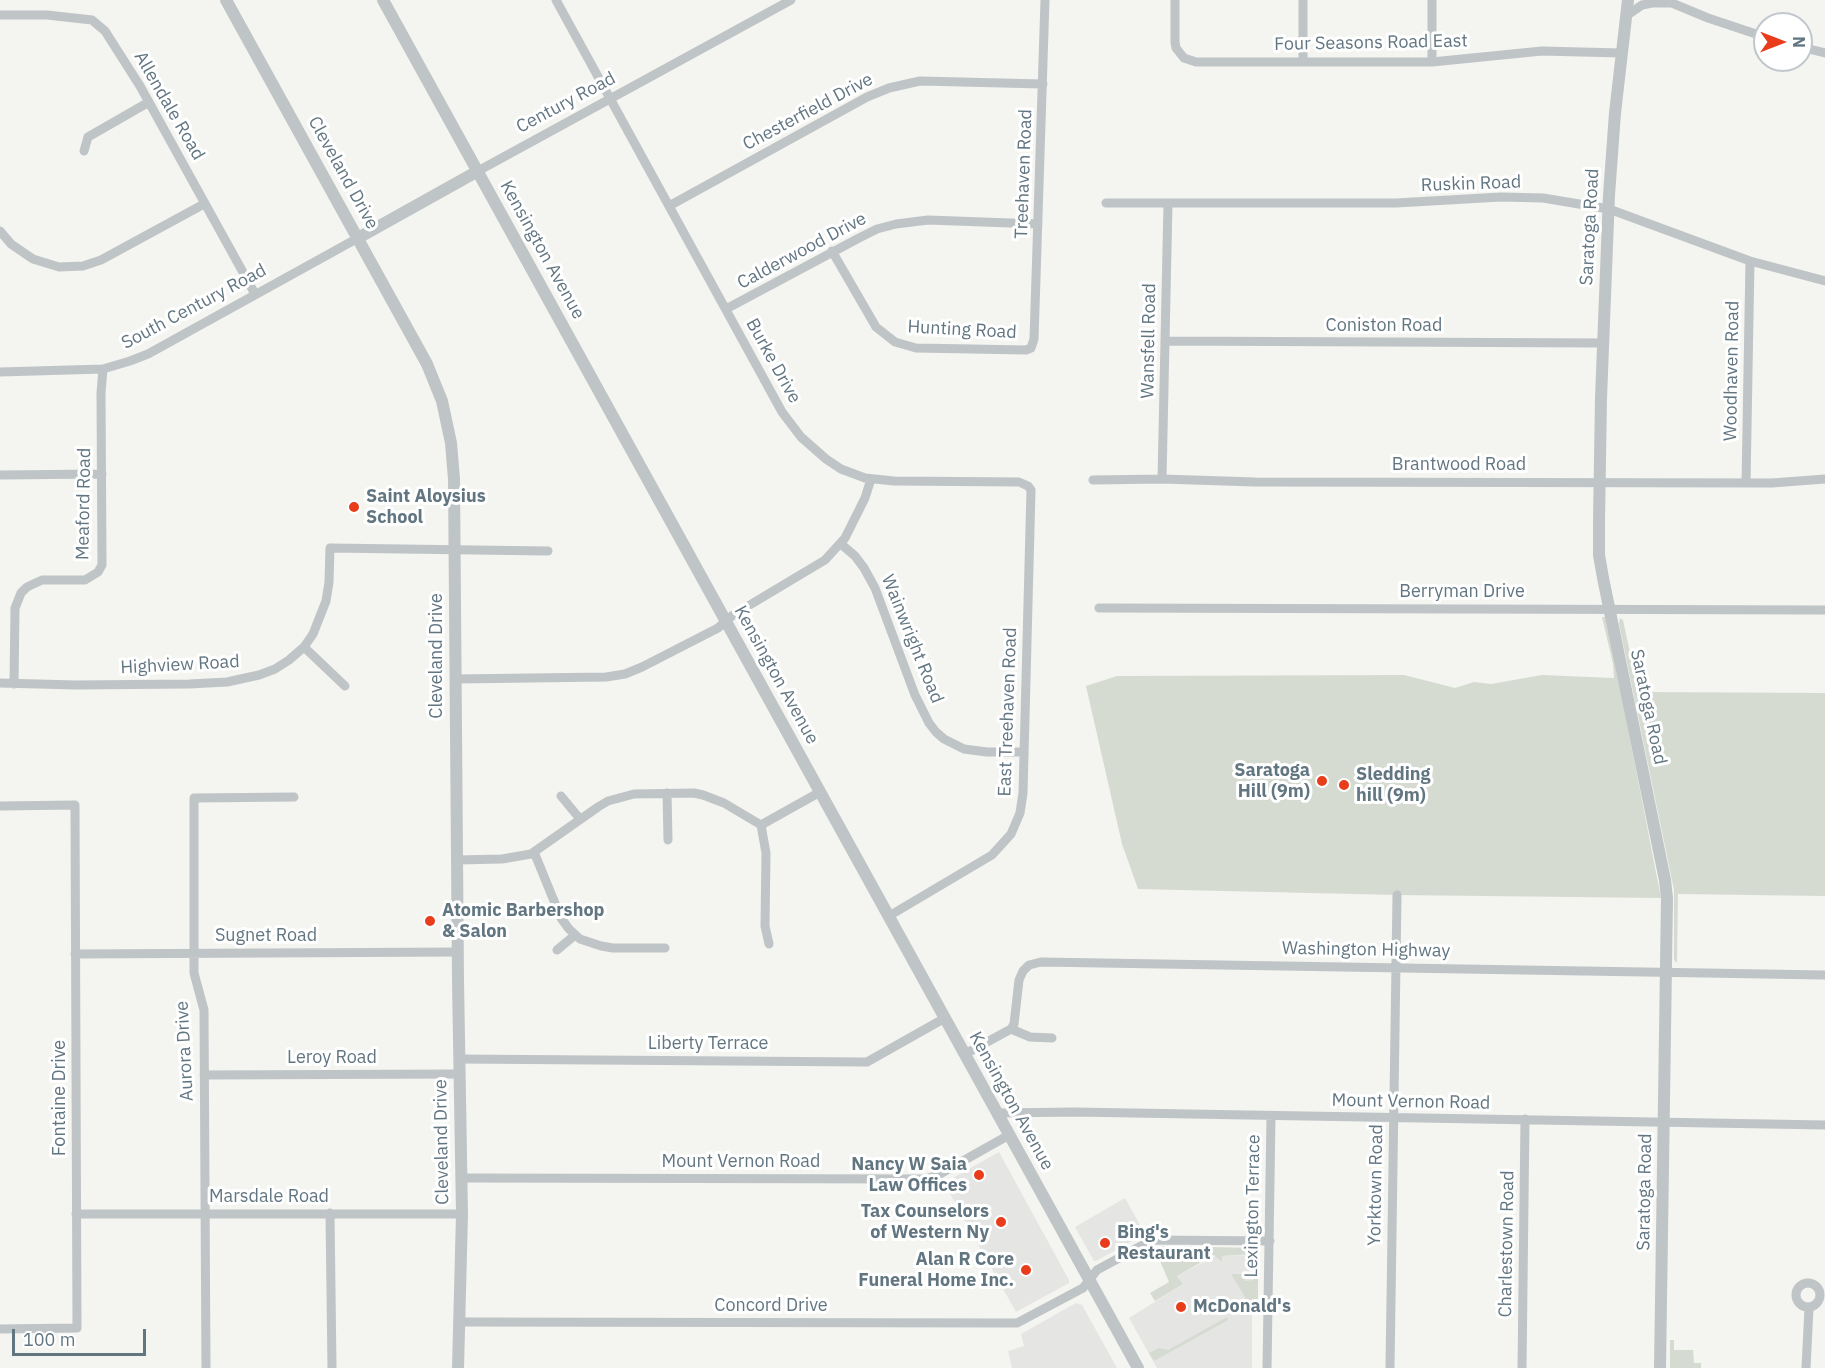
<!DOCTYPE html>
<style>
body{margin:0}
#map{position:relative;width:1825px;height:1368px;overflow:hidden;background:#f4f4f0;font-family:"IBM Plex Sans",sans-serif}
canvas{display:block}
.north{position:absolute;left:1753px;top:12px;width:60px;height:60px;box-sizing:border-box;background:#fff;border:2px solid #c0c8cd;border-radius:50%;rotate:90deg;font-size:16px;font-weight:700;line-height:24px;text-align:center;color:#627682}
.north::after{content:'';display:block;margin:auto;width:21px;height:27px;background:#e93c1b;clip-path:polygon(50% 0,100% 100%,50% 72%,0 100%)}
.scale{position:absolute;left:12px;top:1329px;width:134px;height:27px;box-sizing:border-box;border:3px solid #627682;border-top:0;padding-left:8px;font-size:18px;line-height:21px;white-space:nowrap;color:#627682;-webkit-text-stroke:4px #fff;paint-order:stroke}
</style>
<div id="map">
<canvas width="1825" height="1368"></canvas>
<div class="north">N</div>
<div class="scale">100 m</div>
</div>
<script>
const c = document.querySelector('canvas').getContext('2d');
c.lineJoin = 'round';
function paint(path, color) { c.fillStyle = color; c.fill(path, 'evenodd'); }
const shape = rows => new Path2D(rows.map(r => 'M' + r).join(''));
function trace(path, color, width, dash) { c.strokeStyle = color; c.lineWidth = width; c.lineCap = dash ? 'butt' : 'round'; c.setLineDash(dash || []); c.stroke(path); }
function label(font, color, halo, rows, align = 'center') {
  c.font = font + ' "IBM Plex Sans",sans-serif'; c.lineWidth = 6; c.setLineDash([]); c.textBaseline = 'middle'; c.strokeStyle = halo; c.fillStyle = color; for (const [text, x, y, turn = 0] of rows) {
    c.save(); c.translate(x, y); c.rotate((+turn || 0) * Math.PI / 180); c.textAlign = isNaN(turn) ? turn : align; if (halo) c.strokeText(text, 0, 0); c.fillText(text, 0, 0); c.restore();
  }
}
paint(shape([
 [999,1152,1069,1280,1069,1283,1016,1312,944,1183],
 [1125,1198,1145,1234,1096,1261,1094,1261,1075,1227],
 [1252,1255,1252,1368,1157,1368,1129,1318,1183,1284,1177,1276,1215,1256],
 [1076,1303,1082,1305,1117,1368,1012,1368,1008,1351,1024,1346,1021,1334]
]), '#e5e6e4');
paint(shape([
 [1602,617,1605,617,1623,703,1661,898,1397,895,1138,889,1122,844,1086,686,1117,676,1404,675,1455,688,1474,682,1491,684,1542,675,1614,678,1613,664],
 [1620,618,1623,620,1639,694,1644,692,1825,693,1825,896,1678,894,1677,963,1674,960,1674,890,1619,624],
 [1159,1246,1258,1248,1258,1262,1253,1261,1252,1254,1222,1256,1222,1262,1214,1255,1177,1276,1183,1284,1155,1301,1150,1293,1169,1282,1157,1254,1156,1248],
 [1254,1273,1258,1274,1258,1310,1254,1314,1239,1314,1235,1306,1237,1305,1239,1308,1248,1302,1231,1274,1244,1274,1245,1281,1253,1280],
 [1227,1317,1228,1320,1154,1361,1149,1353,1159,1348,1168,1350],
 [1670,1340,1674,1340,1674,1350,1693,1350,1694,1363,1701,1363,1701,1368,1670,1368]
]), '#d6dbd1');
trace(shape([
 [556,0,782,412,801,437,826,459,841,469,865,478,894,481,1019,482,1028,486,1031,490,1023,793,1020,813,1011,834,992,855,889,916],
 [1175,0,1175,42,1176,48,1184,58,1196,62,1432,62,1542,51,1621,53],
 [1303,1,1303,62],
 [0,15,47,15,92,20,105,31,140,86,255,294],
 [1626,16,1642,5,1652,3,1672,3,1708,18,1765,37],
 [1801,47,1825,53],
 [1432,62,1432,0],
 [84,151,88,137,149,102],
 [478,171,791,0],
 [1106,203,1396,203,1501,197,1543,198,1609,209,1750,261,1825,281],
 [669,206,867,97,889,88,920,81,1043,84],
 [0,231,11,244,33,259,59,267,83,266,101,260,204,204],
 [832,251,876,327,895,342,916,348,1026,350,1031,348,1034,339,1045,0],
 [726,309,859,238,877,229,896,224,928,220,1038,224],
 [1165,341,1603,343],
 [0,372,103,369,130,361,148,354,358,238],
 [0,475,102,474],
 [1162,479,1168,203],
 [1093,480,1162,479,1255,482,1772,483,1825,479],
 [1746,483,1750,261],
 [841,544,855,556,864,568,875,588,915,695,929,723,936,732,944,739,964,749,987,752,1024,752],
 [1099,608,1825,610],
 [304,647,345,686],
 [455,679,606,677,625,674,642,667,718,628,733,615,825,560,845,538,865,498,871,479],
 [0,683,76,685,189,684,227,682,259,675,275,669,289,660,304,647,313,634,326,601,329,582,330,548,548,551],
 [14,684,15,608,21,593,27,587,42,580,85,580,98,572,102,565,101,393,103,369],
 [667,793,668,840],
 [561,796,580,819],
 [0,806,75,805,77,1328,0,1329],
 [761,825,766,853,765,926,769,944],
 [761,825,820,792],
 [534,852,561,918,569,929,580,939,601,946,613,948,665,948],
 [457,860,502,859,531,854,598,807,608,801,634,794,694,793,703,795,724,803,761,825],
 [557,950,575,935],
 [75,954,458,952],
 [1011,1029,1030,1037,1052,1038],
 [965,1054,1011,1029,1014,1024,1019,980,1023,971,1029,965,1041,962,1825,975],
 [459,1059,867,1062,945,1018],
 [204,1075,459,1074],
 [998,1113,1075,1112,1825,1125],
 [461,1178,925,1179,938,1175,1009,1135],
 [330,1213,332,1368],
 [76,1214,462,1214],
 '1796 1295a12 12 0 1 1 24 0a12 12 0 1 1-24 0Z',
 [459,1322,1017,1323,1083,1288,1097,1270,1152,1240,1270,1241],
 [206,1368,204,1010,194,973,194,798,294,797],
 [1267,1368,1271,1117],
 [1390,1368,1397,895],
 [1522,1368,1525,1119],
 [1806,1368,1809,1308]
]), '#bfc4c6', 9);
trace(shape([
 [226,0,427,364,442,401,451,443,454,479,458,981,462,1214,458,1368],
 [383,0,1138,1368],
 [1628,0,1615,113,1609,195,1601,398,1599,521,1599,555,1603,578,1665,880,1667,898,1660,1368],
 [358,238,478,171]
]), '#bfc4c6', 12);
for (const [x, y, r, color] of [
 [354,507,6,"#e93c1b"],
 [1322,781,6,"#e93c1b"],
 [1344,785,6,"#e93c1b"],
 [430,921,6,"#e93c1b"],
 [979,1175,6,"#e93c1b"],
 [1001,1222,6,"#e93c1b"],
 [1105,1243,6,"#e93c1b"],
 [1026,1270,6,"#e93c1b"],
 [1181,1307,6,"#e93c1b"]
]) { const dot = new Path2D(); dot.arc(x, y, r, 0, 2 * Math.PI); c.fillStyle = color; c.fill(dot); trace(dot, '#fff', 2); }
label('18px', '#627682', '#fff', [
 ["Four Seasons Road East",1371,43,-1],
 ["Century Road",566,103,-28],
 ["Allendale Road",169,106,60],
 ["Chesterfield Drive",808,112,-28],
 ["Cleveland Drive",343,173,61],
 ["Treehaven Road",1024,174,-88],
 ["Ruskin Road",1471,184,-2],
 ["Saratoga Road",1590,227,-87],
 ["Kensington Avenue",542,250,61],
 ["Calderwood Drive",802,251,-28],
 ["South Century Road",194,307,-28],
 ["Coniston Road",1384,326],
 ["Hunting Road",962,330,3],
 ["Wansfell Road",1149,341,-89],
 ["Burke Drive",773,361,61],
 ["Woodhaven Road",1732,371,-89],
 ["Brantwood Road",1459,465],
 ["Meaford Road",84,504,-89],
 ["Berryman Drive",1462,592],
 ["Wainwright Road",912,639,68],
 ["Cleveland Drive",437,656,-90],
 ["Highview Road",180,665,-3],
 ["Kensington Avenue",776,675,61],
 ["Saratoga Road",1648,707,78],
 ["East Treehaven Road",1008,712,-88],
 ["Sugnet Road",266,936],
 ["Washington Highway",1366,950,1],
 ["Liberty Terrace",708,1044],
 ["Aurora Drive",185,1051,-93],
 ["Leroy Road",332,1058],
 ["Fontaine Drive",60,1098,-90],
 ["Kensington Avenue",1011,1101,61],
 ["Mount Vernon Road",1411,1102,1],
 ["Cleveland Drive",442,1142,-91],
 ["Mount Vernon Road",741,1162],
 ["Yorktown Road",1376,1185,-89],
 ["Saratoga Road",1645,1192,-89],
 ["Marsdale Road",269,1197],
 ["Lexington Terrace",1253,1206,-89],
 ["Charlestown Road",1507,1244,-89],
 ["Concord Drive",771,1306]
]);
label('bold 18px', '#627682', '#fff', [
 ["Saint Aloysius",366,497],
 ["School",366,518],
 ["Saratoga",1310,771,"right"],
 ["Hill (9m)",1310,792,"right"],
 ["Sledding",1356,775],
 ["hill (9m)",1356,796],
 ["Atomic Barbershop",442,911],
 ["& Salon",442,932],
 ["Nancy W Saia",967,1165,"right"],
 ["Law Offices",967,1186,"right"],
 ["Tax Counselors",989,1212,"right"],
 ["of Western Ny",989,1233,"right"],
 ["Bing's",1117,1233],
 ["Restaurant",1117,1254],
 ["Alan R Core",1014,1260,"right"],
 ["Funeral Home Inc.",1014,1281,"right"],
 ["McDonald's",1193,1307]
], 'left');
</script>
